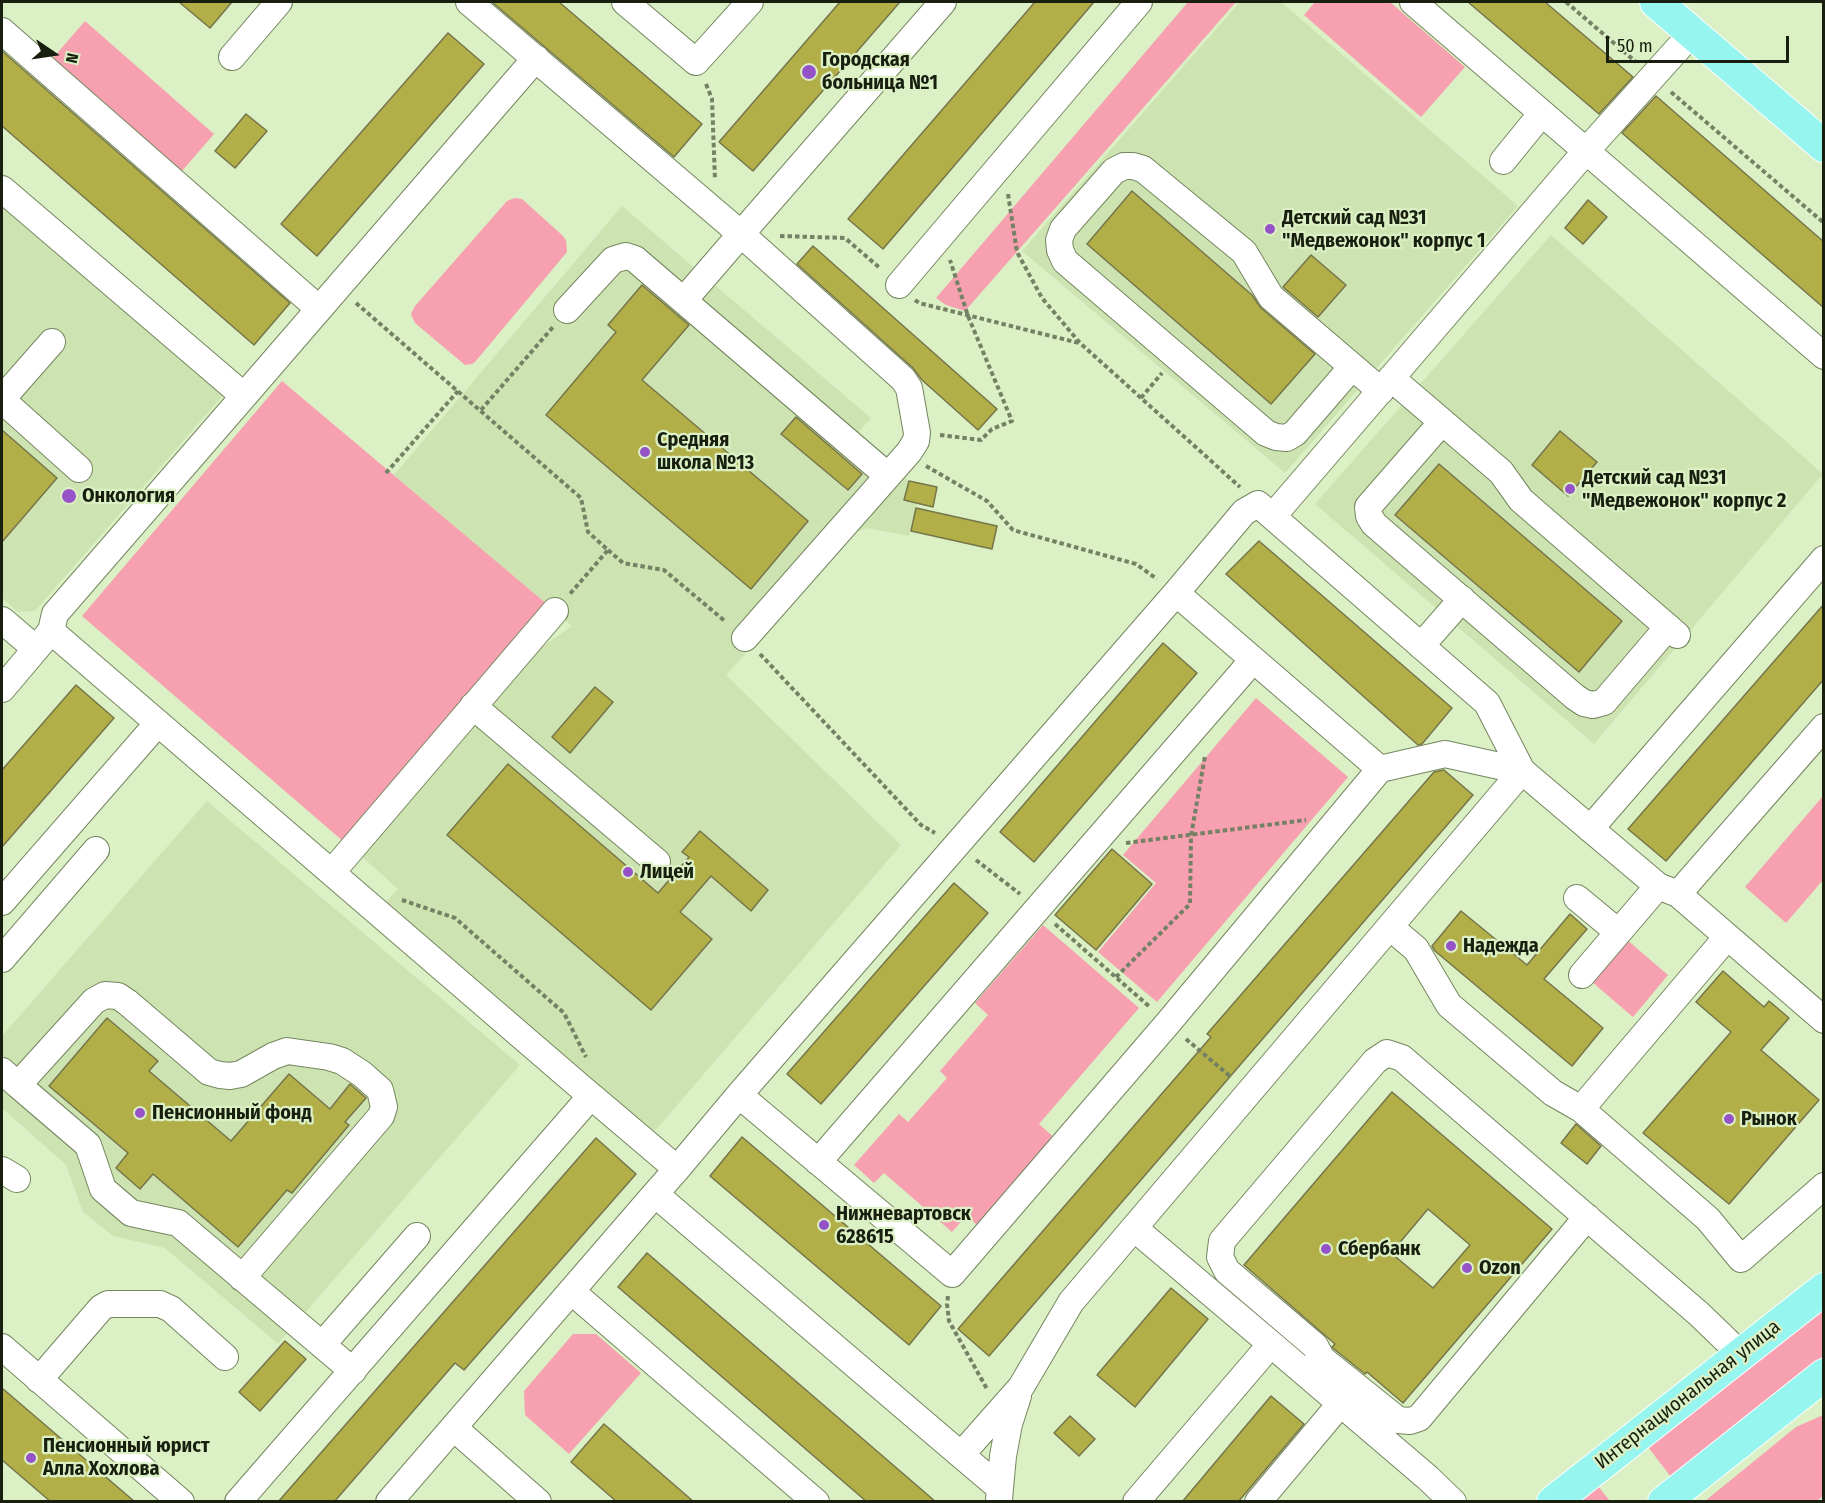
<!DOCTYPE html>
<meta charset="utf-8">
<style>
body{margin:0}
#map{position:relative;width:1825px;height:1503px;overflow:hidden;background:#dbf0c4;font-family:"Fira Sans Condensed",sans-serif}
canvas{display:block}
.frame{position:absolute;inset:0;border:3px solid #181f0f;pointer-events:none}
.north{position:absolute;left:24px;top:24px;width:60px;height:60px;-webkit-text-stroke:4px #dbf0c4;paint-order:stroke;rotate:103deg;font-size:16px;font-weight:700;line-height:24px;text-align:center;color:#181f0f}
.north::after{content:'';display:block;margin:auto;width:21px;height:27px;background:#181f0f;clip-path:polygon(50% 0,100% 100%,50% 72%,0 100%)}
.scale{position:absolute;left:1606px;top:36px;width:183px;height:27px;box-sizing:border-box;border:3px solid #181f0f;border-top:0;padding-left:8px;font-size:18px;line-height:21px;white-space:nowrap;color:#181f0f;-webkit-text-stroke:4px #dbf0c4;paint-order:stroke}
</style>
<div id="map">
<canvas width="1825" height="1503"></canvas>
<div class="frame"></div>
<div class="north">N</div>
<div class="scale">50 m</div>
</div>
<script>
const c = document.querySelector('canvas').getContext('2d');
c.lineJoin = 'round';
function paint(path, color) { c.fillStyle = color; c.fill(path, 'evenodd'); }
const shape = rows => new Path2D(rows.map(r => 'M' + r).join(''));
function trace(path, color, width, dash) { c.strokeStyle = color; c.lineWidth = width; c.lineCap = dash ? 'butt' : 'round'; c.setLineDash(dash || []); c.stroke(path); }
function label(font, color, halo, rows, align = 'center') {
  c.font = font + ' "Fira Sans Condensed",sans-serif'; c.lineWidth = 4.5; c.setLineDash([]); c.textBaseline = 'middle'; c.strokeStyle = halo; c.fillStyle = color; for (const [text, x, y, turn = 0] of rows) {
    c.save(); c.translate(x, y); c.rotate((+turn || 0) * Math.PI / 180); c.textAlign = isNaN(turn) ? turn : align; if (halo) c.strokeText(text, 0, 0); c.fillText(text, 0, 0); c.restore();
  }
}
paint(shape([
 [1240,2,1281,2,1518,206,1285,473,1022,251],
 [2,203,225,393,35,611,18,612,2,598],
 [622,206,871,418,856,435,909,481,904,500,917,503,909,536,868,528,856,532,726,675,901,845,654,1132,386,902,398,889,359,854,529,656,572,626,394,475],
 [1551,235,1823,474,1594,744,1315,504],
 [207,801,520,1065,278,1344,165,1248,113,1236,83,1212,66,1165,2,1108,2,1036]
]), '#cde4b2');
paint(shape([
 [1188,2,1236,2,965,311,946,305,936,298],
 [1315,2,1390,2,1465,67,1421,117,1304,15],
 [85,21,214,134,182,171,53,58],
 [515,198,522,199,562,235,566,240,567,252,475,362,472,364,465,365,415,323,411,314,415,306,507,201],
 [282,381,548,605,344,842,82,616],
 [1256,698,1348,777,1157,1002,1098,952,1156,883,1123,855],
 [1823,796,1823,880,1786,923,1745,887],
 [1043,925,1139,1008,1039,1124,1057,1140,981,1228,966,1216,952,1232,884,1173,874,1183,854,1165,899,1114,908,1122,947,1078,940,1071,988,1015,975,1003],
 [1626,939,1668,975,1633,1017,1591,981],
 [1823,1310,1823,1356,1671,1477,1648,1447],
 [573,1334,596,1334,641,1373,569,1454,525,1415,524,1391],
 [1823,1415,1823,1496,1817,1501,1705,1501,1796,1427],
 [1598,1486,1610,1501,1579,1502]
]), '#f7a0b0');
const building = shape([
 [179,2,232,2,210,28,179,2],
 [492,2,559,2,702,124,674,157,492,2],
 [840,2,900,2,753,171,719,142,840,2],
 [1035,2,1094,2,883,249,848,219,1035,2],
 [1468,2,1545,2,1633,77,1599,114,1468,2],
 [448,33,484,64,317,256,281,224,448,33],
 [2,51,290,303,254,345,2,126,2,51],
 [1656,96,1824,242,1824,308,1622,133,1656,96],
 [246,114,267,131,235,168,215,151,246,114],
 [1132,191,1252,295,1261,308,1315,354,1271,404,1087,244,1132,191],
 [1588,200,1607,217,1583,244,1565,228,1588,200],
 [813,246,997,409,978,430,922,380,913,368,797,264,813,246],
 [1311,255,1346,285,1318,317,1283,287,1311,255],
 [642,285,689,325,642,380,808,521,751,589,546,415,616,332,608,325,642,285],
 [796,417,862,474,848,490,781,434,796,417],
 [2,430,57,478,2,542,2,430],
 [1560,431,1597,462,1568,496,1532,465,1560,431],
 [1439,464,1622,621,1579,672,1395,515,1439,464],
 [909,481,937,487,933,507,904,500,909,481],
 [916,508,997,526,992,549,911,531,916,508],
 [1259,541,1452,708,1422,744,1418,745,1226,574,1259,541],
 [1824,604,1824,679,1666,861,1628,829,1824,604],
 [1163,643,1197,673,1034,862,1000,832,1163,643],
 [76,685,114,718,2,847,2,770,76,685],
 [595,687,613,702,570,753,552,737,595,687],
 [508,764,658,893,689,857,682,852,700,831,768,890,751,911,711,876,680,912,712,939,651,1010,447,835,508,764],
 [1444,770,1473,795,989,1356,958,1329,1211,1037,1207,1034,1434,772,1444,770],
 [1112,849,1152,884,1096,950,1055,915,1112,849],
 [954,883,988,913,821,1104,787,1074,954,883],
 [1461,911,1527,965,1570,914,1587,929,1544,979,1603,1028,1572,1066,1435,951,1432,946,1461,911],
 [1723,971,1764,1007,1769,1001,1789,1018,1761,1050,1819,1100,1729,1204,1643,1133,1731,1032,1696,1002,1723,971],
 [107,1018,158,1061,149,1071,231,1141,289,1074,330,1109,350,1084,366,1098,345,1122,349,1125,292,1193,287,1190,238,1247,153,1174,140,1189,116,1168,128,1153,49,1086,107,1018],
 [1392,1092,1552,1229,1403,1403,1367,1372,1365,1374,1334,1349,1332,1347,1335,1344,1244,1265,1392,1092],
 [1428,1209,1470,1245,1433,1288,1391,1253,1428,1209],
 [1576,1124,1601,1146,1587,1164,1561,1143,1576,1124],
 [742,1137,941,1306,909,1345,710,1176,742,1137],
 [596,1138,636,1174,464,1370,455,1363,334,1502,278,1502,596,1138],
 [647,1253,936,1502,867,1502,618,1287,647,1253],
 [1171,1288,1208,1319,1135,1407,1097,1375,1171,1288],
 [285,1341,306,1359,260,1411,239,1392,285,1341],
 [2,1388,135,1502,51,1502,2,1460,2,1388],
 [1271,1396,1304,1424,1238,1502,1182,1502,1271,1396],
 [1070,1416,1095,1439,1079,1456,1054,1433,1070,1416],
 [604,1424,694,1502,617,1502,571,1462,604,1424]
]);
paint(building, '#b2af49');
trace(building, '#76754a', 1.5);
const minor = shape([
 [469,2,741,234,943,2],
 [625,2,696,62,750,2],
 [1413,2,1824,356],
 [2,31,318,308],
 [232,57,279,2],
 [1503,161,1542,113],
 [2,189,244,396,55,614,51,631,2,689],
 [899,285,1139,2],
 [684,300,741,234,903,379,909,388,917,433,916,441,909,452,745,638],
 [567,310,613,260,626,256,635,259,888,476],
 [1352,367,1295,433,1287,438,1276,437,1266,433,1065,261,1060,250,1059,240,1063,229,1114,171,1124,166,1133,166,1143,169,1244,252,1271,297,1381,391],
 [1391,378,1501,472,1521,500,1677,635],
 [244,396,536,58],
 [2,399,52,342],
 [2,400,79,469],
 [1442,422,1368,507,1369,516,1374,524,1575,697,1584,703,1593,705,1604,702,1668,627],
 [1273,516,1586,151,1692,33],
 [2,620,36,649],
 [51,631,591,1096,238,1502],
 [1421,646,1462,599],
 [473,706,657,862],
 [1824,727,1678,894,1824,1020],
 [1590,829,1824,559],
 [332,872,555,611],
 [1577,898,1618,932],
 [2,902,158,723],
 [1390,927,1416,949,1449,1005,1553,1093,1581,1109,1708,1219,1741,1259,1824,1186],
 [2,959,96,850],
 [1582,975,1658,886],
 [2,1071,18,1085,94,1001,105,995,118,996,127,1002,209,1072,220,1075,230,1076,241,1074,273,1056,287,1051,329,1057,342,1061,362,1074,380,1090,384,1107,381,1116,242,1278],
 [18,1085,88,1145,103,1189,131,1213,178,1223,353,1371],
 [739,1095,1176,593],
 [591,1096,677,1169,739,1095,952,1274,1168,1023,1380,769,1176,593,1244,512,1258,504,1487,703,1522,771,1658,886,1678,894],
 [1581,1109,1727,937],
 [818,1162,1253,660],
 [677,1169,655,1194,961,1455,1021,1387,1071,1302,1522,771,1445,754,1380,769],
 [2,1170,17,1179],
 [1587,1217,1419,1418,1410,1421,1398,1420,1322,1359,1315,1346,1227,1271,1220,1257,1222,1241,1375,1061,1387,1053,1402,1058,1699,1314,1728,1342,1738,1356],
 [1134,1228,1271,1344],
 [571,1291,816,1502],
 [322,1345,417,1236],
 [2,1347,181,1502],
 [39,1380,101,1308,108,1304,160,1304,171,1309,225,1357],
 [454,1428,538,1502],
 [961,1455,1000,1488,999,1500],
 [1000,1488,1003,1456,1009,1424,1018,1396],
 [389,1502,655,1194],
 [1136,1502,1271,1344,1428,1478,1453,1502],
 [1258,1502,1341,1403]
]);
const major = shape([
 [1656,2,1824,146],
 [1553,1502,1824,1289],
 [1664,1502,1824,1375]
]);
trace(minor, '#74865e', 28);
trace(major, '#fff', 34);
trace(shape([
 [1566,2,1636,62],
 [706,84,712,99,715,180],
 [1671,92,1824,223],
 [1008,194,1017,252,1042,298,1080,343,1240,487],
 [780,236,845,238,881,269],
 [915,300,919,303,1079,343],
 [356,303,581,498,588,532,608,550,569,595],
 [1141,398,1162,373],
 [481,410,553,327],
 [940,435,981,440,992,429,1012,421,968,316,950,260],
 [926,466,987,501,1013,530,1136,564,1157,579],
 [386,473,458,391],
 [608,550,623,563,664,570,726,622],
 [760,654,921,825,935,833],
 [1126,843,1306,820],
 [976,860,1020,894],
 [402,900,455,918,564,1013,586,1057],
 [1055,924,1151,1008],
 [1116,977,1190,904,1191,836,1205,756],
 [1186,1039,1231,1077],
 [948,1296,947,1304,949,1321,987,1389]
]), '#748164', 4, [4.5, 3]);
trace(minor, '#fff', 26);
trace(major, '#97f5ef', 32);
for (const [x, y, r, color] of [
 [809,72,8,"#9653c8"],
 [1270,229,6,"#9653c8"],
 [645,452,6,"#9653c8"],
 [1570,489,6,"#9653c8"],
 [69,496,8,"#9653c8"],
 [628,872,6,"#9653c8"],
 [1451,946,6,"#9653c8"],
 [140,1113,6,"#9653c8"],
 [1729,1119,6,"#9653c8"],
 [824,1225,6,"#9653c8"],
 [1326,1249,6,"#9653c8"],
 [1467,1268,6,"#9653c8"],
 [31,1458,6,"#9653c8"]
]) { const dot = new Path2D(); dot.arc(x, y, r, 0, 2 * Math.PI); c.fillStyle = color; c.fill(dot); trace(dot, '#dbf0c4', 2); }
label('bold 20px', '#181f0f', '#dbf0c4', [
 ["Городская",822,60],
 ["больница №1",822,83],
 ["Детский сад №31",1282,218],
 ["\"Медвежонок\" корпус 1",1282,241],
 ["Средняя",657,440],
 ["школа №13",657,463],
 ["Детский сад №31",1582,478],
 ["\"Медвежонок\" корпус 2",1582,501],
 ["Онкология",82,496],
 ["Лицей",640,872],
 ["Надежда",1463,946],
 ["Пенсионный фонд",152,1113],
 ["Рынок",1741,1119],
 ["Нижневартовск",836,1214],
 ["628615",836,1237],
 ["Сбербанк",1338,1249],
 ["Ozon",1479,1268],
 ["Пенсионный юрист",43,1446],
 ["Алла Хохлова",43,1469]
], 'left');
label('20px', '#181f0f', '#dbf0c4', [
 ["Интернациональная улица",1688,1395,-38]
]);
</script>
